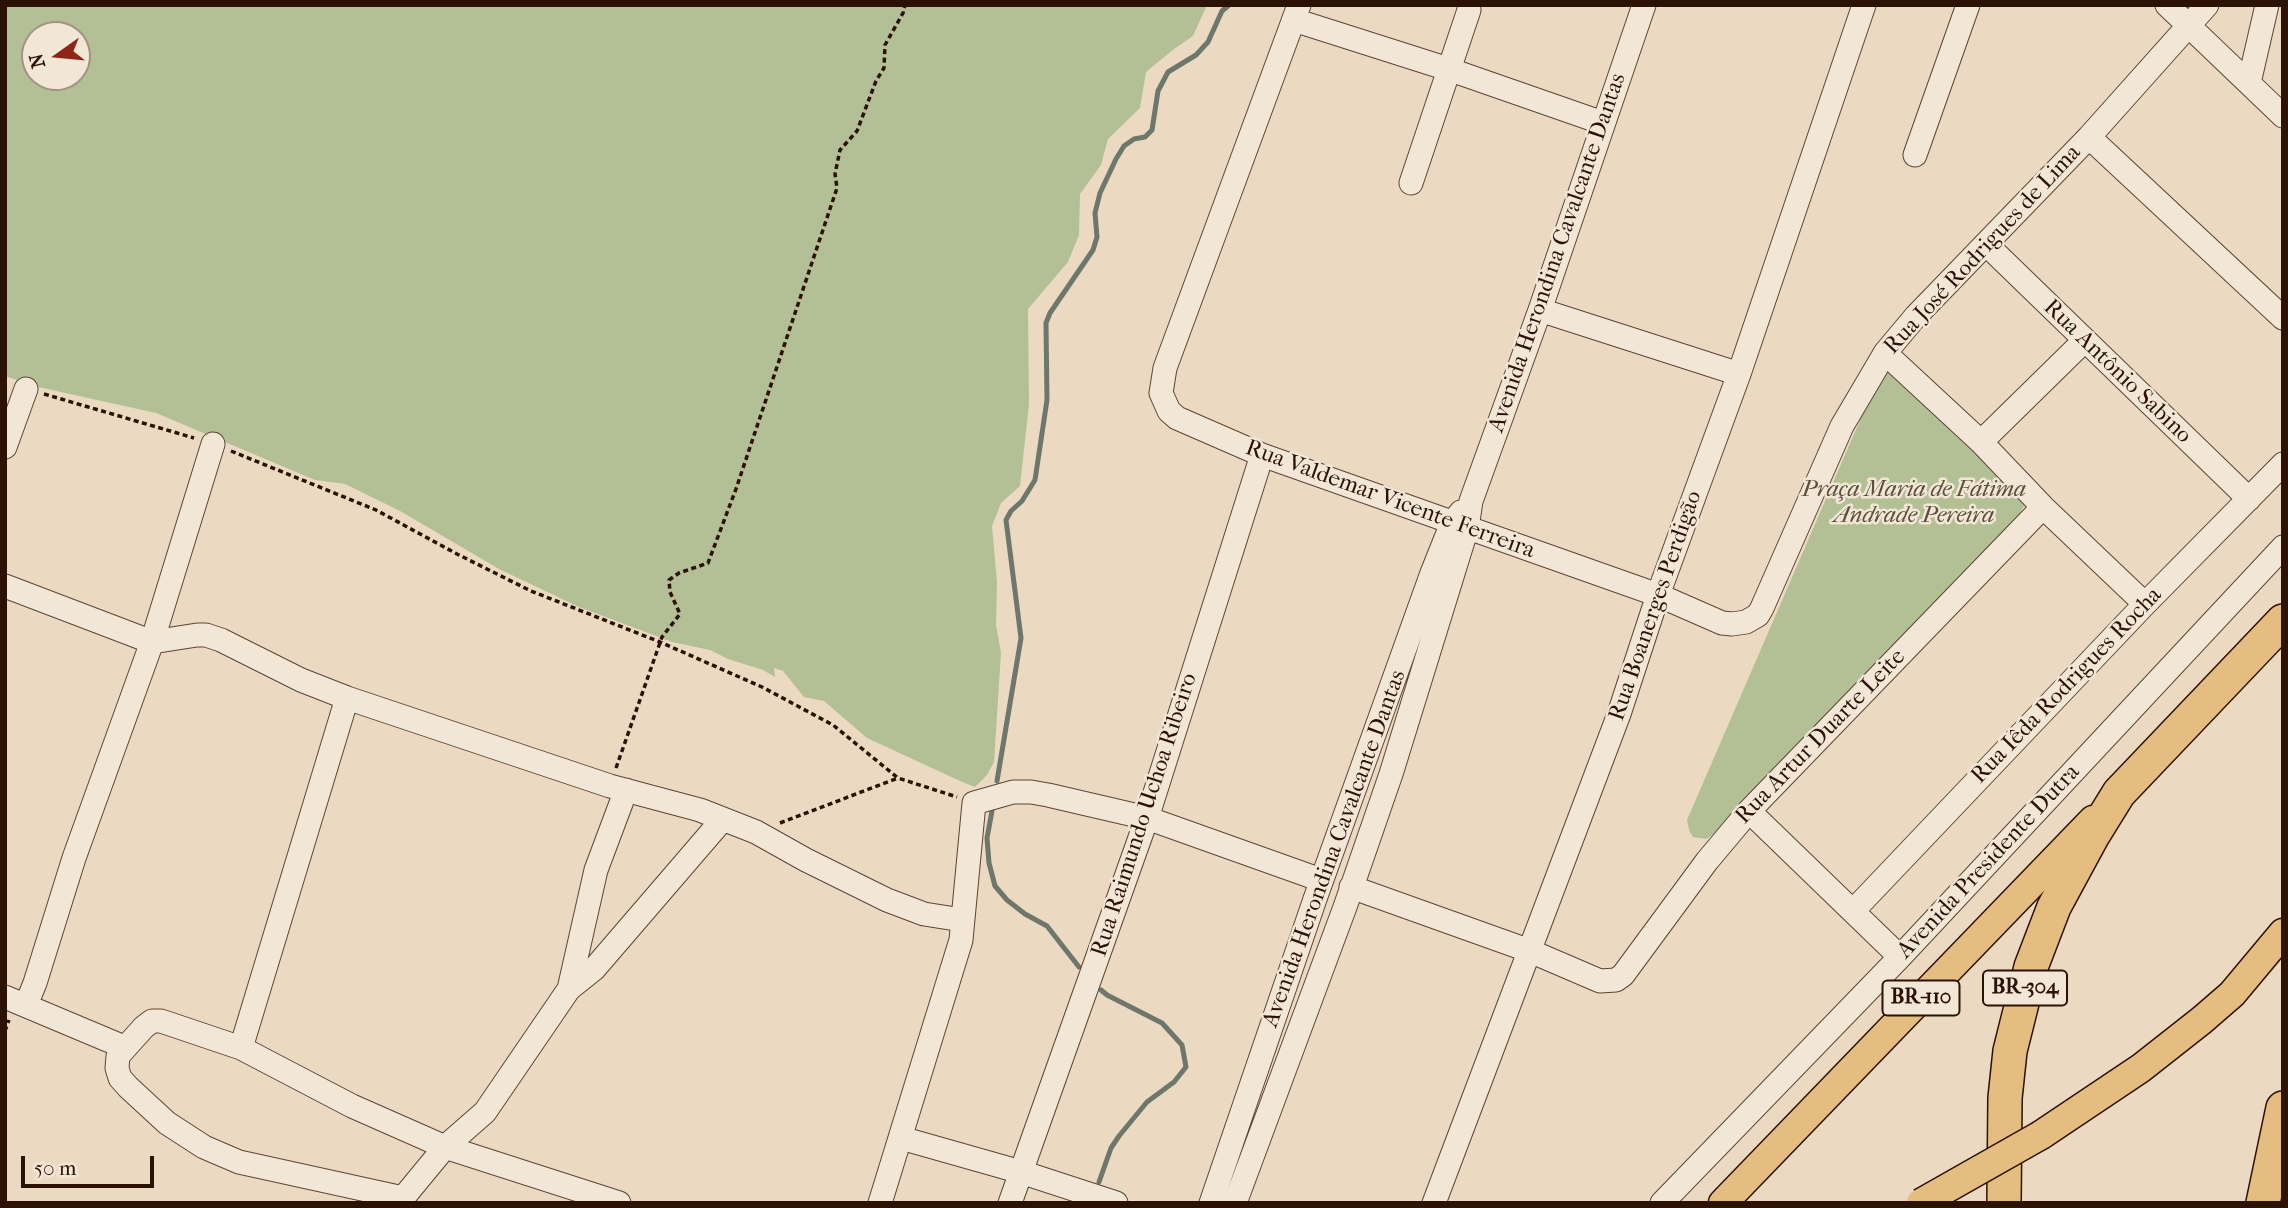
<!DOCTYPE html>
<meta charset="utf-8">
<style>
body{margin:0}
#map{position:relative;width:2288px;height:1208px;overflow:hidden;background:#ebdac1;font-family:"IM FELL French Canon",serif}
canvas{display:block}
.frame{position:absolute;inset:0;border:7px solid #2c1205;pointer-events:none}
.north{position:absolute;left:21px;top:21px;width:70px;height:70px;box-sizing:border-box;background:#f2e7d7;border:2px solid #a39283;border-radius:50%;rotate:255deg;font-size:19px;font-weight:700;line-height:28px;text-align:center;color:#2c1205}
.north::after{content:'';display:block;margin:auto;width:24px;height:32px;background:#8f2418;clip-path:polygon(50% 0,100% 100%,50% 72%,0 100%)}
.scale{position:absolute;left:21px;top:1156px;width:133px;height:32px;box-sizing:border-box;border:4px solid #2c1205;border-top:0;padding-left:9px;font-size:21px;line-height:24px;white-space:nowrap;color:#2c1205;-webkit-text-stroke:5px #f2e7d7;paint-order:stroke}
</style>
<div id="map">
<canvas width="2288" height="1208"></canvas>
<div class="frame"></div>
<div class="north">N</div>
<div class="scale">50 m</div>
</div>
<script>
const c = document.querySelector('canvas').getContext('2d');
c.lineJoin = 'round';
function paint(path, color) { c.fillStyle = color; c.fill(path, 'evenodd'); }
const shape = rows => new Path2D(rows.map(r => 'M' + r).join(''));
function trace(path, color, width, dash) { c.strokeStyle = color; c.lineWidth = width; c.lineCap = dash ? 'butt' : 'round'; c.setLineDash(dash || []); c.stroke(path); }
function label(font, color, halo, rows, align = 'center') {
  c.font = font + ' "IM FELL French Canon",serif'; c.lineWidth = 5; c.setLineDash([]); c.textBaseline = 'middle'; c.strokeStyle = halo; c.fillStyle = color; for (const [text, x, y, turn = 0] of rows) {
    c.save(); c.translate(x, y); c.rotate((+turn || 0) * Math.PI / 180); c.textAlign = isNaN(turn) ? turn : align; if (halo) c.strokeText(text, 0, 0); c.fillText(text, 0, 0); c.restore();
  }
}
paint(shape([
 [5,5,1207,5,1193,36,1174,49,1146,72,1140,108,1108,139,1101,165,1080,194,1079,235,1068,262,1028,309,1029,404,1020,486,1001,503,992,526,997,582,996,625,1001,653,994,762,987,775,975,787,960,781,867,738,824,701,804,697,783,671,774,668,775,677,763,670,728,659,710,650,672,642,579,607,499,569,400,511,345,484,315,480,156,413,38,387,5,376],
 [35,35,77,35,77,77,35,77],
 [1887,366,2026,502,2020,513,1820,725,1711,836,1706,839,1693,837,1689,830,1687,820,1883,367]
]), '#b3c096');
trace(shape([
 [997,781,1021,638,1006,520,1011,511,1022,501,1035,480,1047,400,1046,323,1050,313,1093,250,1097,237,1095,213,1100,193,1116,159,1124,146,1134,139,1145,137,1152,130,1158,91,1168,72,1196,55,1208,42,1222,11,1229,5],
 [992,811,987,838,989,863,995,886,1007,900,1025,914,1047,926,1079,967],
 [1099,1182,1111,1148,1119,1136,1147,1102,1174,1082,1186,1067,1182,1045,1162,1023,1107,995,1101,990]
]), '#6d776c', 5);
const minor = shape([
 [1299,5,1165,368,1161,393,1169,411,1177,418,1262,455,1658,595,1722,623,1732,624,1746,622,1758,615,1762,608,1842,426,1885,353,1916,316,2089,137,2207,5],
 [2167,5,2283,116],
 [1294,20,1448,69,1603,123],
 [2249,83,2267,5],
 [2089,137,2283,318],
 [1915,155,1968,5],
 [1411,183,1469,10],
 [1987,245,2249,499],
 [1540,310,1739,374],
 [1885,353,1981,442,2043,507,2145,604],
 [1981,442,2084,341],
 [5,447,26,389],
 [5,586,152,642,197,635,206,635,221,640,301,680,347,698,610,786,700,810,756,832,806,860,887,900,924,914,962,920],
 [1749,811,1900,957],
 [1351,887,1530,951,1600,981,1616,980,1623,975,1707,861,1749,811,2043,507],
 [1853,911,2145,604,2283,464],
 [569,989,594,969,723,819],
 [5,997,124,1047],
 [26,1005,35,983,74,858,152,642,213,444],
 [241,1048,347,698],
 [901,1138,1021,1172,1116,1203],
 [403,1198,239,1162,204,1147,167,1123,128,1087,120,1078,117,1068,118,1056,144,1027,152,1021,161,1021,241,1048,352,1106,445,1147,619,1203],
 [402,1203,403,1198,445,1147,485,1112,569,989,596,870,626,790],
 [880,1203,961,940,974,803,1013,792,1031,792,1048,795,1147,818,1321,880],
 [1010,1203,1147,818,1262,455],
 [1211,1203,1315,899,1432,573,1452,523,1461,512],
 [1235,1203,1345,907,1391,774,1467,528,1471,501,1540,310,1644,5],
 [1434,1203,1619,714,1658,595,1739,374,1864,5],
 [1662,1203,1900,957,2283,547]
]);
const major = shape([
 [2041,1135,2141,1068,2202,1020,2232,994,2283,933],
 [1723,1203,2093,820]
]);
const highway = shape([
 [2004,1203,2005,1098,2010,1051,2031,967,2054,907,2093,835,2119,793,2283,621],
 [2263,1203,2283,1108]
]);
trace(minor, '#5c4434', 25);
trace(major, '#2c1205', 31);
trace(highway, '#2c1205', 36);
trace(shape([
 [44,394,194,438],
 [231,451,376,510,457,554,531,591,660,642,762,687,833,725,898,778,957,797],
 [616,768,662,637,680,614,670,592,669,580,679,573,708,563,736,489,837,188,835,174,840,150,857,131,876,81,884,68,885,45,903,13,905,5],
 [780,823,898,778],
 [5,1031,9,1020]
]), '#2c1205', 3.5, [5, 3.5]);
trace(minor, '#f2e7d7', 23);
trace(major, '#e6bd80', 28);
trace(highway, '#e6bd80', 33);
const majorBridge = shape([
 [1921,1203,2041,1135]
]);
trace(majorBridge, '#2c1205', 31, []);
trace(majorBridge, '#e6bd80', 28);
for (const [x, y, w] of [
 [2025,988,84],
 [1921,998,77]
]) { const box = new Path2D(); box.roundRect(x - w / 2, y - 17.5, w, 35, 5); c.fillStyle = '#f2e7d7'; c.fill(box); trace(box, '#2c1205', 2); }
label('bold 21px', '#2c1205', null, [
 ["BR-304",2025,988],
 ["BR-110",1921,998]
]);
label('23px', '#2c1205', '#f2e7d7', [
 ["Rua José Rodrigues de Lima",1983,250,-47],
 ["Avenida Herondina Cavalcante Dantas",1558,253,-71],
 ["Rua Antônio Sabino",2117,372,44],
 ["Rua Valdemar Vicente Ferreira",1390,500,20],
 ["Rua Boanerges Perdigão",1656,606,-71],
 ["Rua Iêda Rodrigues Rocha",2067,686,-46],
 ["Rua Artur Duarte Leite",1821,737,-46],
 ["Rua Raimundo Uchoa Ribeiro",1145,815,-72],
 ["Avenida Herondina Cavalcante Dantas",1335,849,-70],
 ["Avenida Presidente Dutra",1989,862,-47]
]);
label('italic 23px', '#5b4f38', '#f2e7d7', [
 ["Praça Maria de Fátima",1914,490],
 ["Andrade Pereira",1914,516]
]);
</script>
